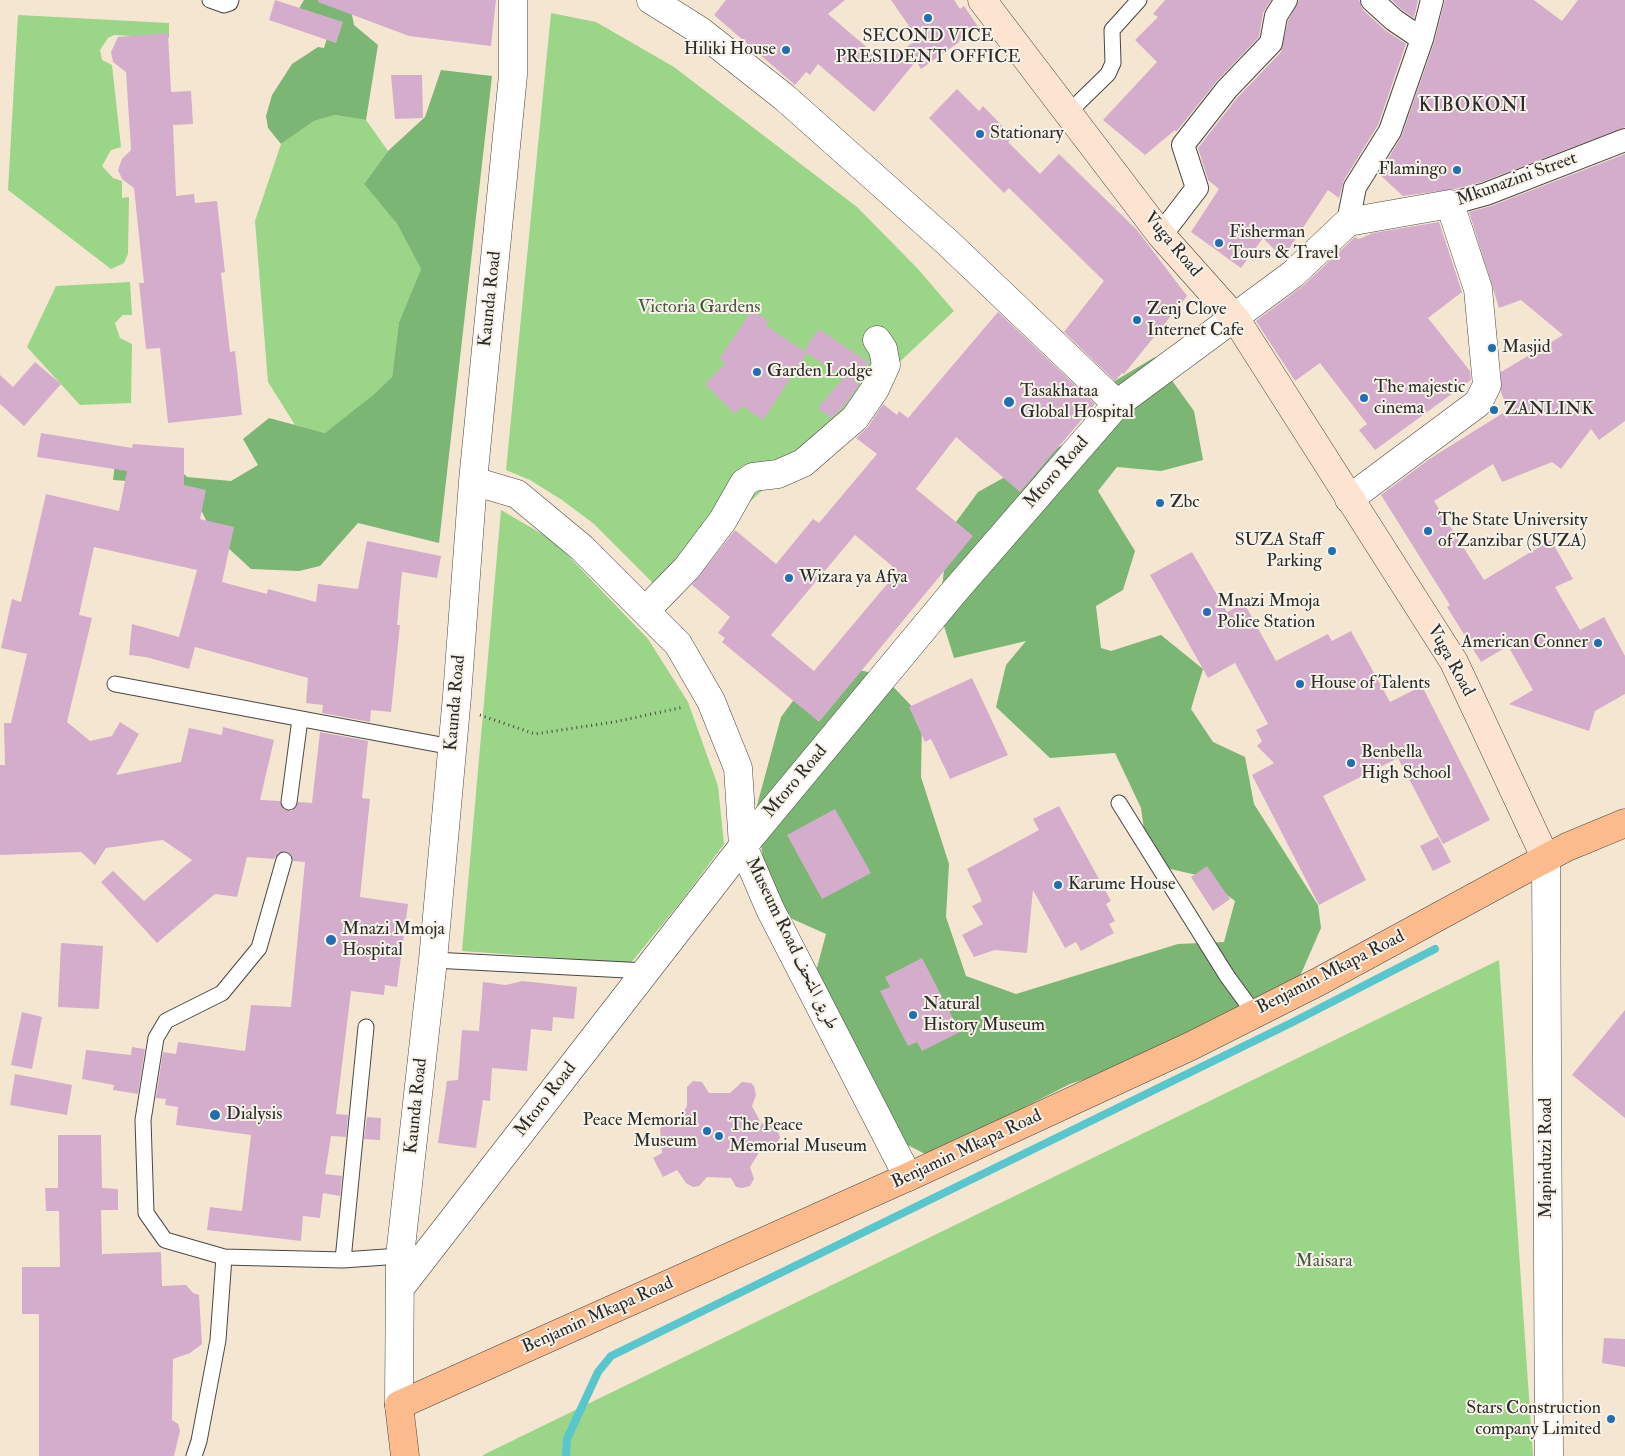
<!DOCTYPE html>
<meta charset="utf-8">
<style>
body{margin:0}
canvas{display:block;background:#f5e6d2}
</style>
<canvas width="1625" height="1456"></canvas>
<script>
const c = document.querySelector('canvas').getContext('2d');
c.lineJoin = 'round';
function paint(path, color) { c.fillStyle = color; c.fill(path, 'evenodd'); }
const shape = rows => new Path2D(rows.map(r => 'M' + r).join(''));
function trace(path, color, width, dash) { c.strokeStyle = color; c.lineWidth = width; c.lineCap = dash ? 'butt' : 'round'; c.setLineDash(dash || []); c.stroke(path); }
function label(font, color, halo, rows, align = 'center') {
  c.font = font + ' "IM FELL Double Pica",Amiri,serif'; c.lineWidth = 4; c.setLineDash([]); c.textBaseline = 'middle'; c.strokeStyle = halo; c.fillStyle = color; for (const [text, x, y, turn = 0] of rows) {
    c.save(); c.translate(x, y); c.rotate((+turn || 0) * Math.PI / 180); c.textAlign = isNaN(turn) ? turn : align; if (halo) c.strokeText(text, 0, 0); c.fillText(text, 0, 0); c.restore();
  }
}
paint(shape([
 [551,13,596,22,674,67,857,207,918,269,954,311,658,588,594,524,562,500,530,480,506,470],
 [18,15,169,23,169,38,114,35,108,38,100,50,102,60,112,65,121,147,111,150,102,166,113,178,122,181,122,198,129,197,128,254,124,263,111,269,8,190],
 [335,115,366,120,388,151,364,184,397,224,421,269,399,322,392,377,367,401,325,433,295,425,268,382,255,221,281,144,314,121],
 [130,282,132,315,123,315,115,323,120,338,132,344,131,403,80,405,27,347,56,286],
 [501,510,554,541,648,639,688,702,718,786,724,844,683,899,631,963,462,951],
 [1499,960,1533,1456,483,1456,483,1455]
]), '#9ad588');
paint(shape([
 [304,0,349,0,354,25,378,45,366,120,335,115,314,121,281,144,268,128,266,116,272,95,292,64,318,47,324,48,329,32,293,18],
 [441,70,492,76,439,543,358,523,320,566,299,571,251,569,213,534,198,504,156,483,113,480,115,464,167,457,187,477,231,481,258,465,243,439,269,418,325,433,372,396,392,377,399,322,421,269,397,224,364,184,388,151,425,117],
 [1155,357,1194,411,1203,460,1161,471,1117,467,1098,491,1135,551,1123,590,1096,606,1101,648,1111,651,1161,635,1203,669,1191,709,1213,742,1245,757,1254,804,1318,905,1321,928,1294,990,1136,1063,1070,1084,929,1156,894,1138,815,975,826,934,770,909,756,809,781,717,822,662,882,675,922,717,921,777,949,864,946,917,966,976,1016,994,1178,944,1224,942,1235,901,1201,876,1149,864,1141,808,1115,753,1050,758,996,707,1006,665,1026,641,954,658,939,610,944,571,956,522,978,492,1066,443,1090,416,1113,382]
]), '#7bb674');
trace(shape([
 [566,1456,567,1439,598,1372,611,1356,1291,1023,1435,949]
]), '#58c6cd', 8);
paint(shape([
 [275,0,343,22,336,43,269,20],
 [318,0,496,0,491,46,409,36,318,2],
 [726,0,845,0,828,14,877,56,880,53,888,60,918,39,891,0,954,0,960,9,964,6,979,28,921,69,916,61,874,112,818,64,810,75,806,72,795,85,714,15],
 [1165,0,1271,0,1263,13,1259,37,1217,81,1176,132,1175,130,1145,155,1103,120,1157,62,1135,40,1158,17,1153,14],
 [1299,0,1359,0,1363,10,1385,30,1406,44,1378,125,1344,180,1339,198,1328,190,1283,258,1263,238,1241,268,1191,232,1219,189,1208,180,1198,148,1237,98,1281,52,1288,21],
 [1392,0,1418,0,1414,18,1402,10],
 [1445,0,1534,0,1562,21,1578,0,1625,0,1625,127,1482,182,1455,189,1403,196,1379,174,1402,135,1434,43],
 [168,33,171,92,191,91,193,124,173,125,176,196,194,194,195,203,217,201,225,272,221,273,230,352,235,351,242,415,168,423,160,348,146,349,139,283,144,283,134,188,122,179,118,170,122,159,131,150,126,72,113,62,111,52,118,37],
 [391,75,422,75,423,118,395,119],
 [957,89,979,111,983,106,1013,137,1008,142,1040,174,1059,154,1137,230,1187,296,1124,374,1122,373,1115,381,1064,332,1104,281,1009,188,1004,193,929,118],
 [1625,154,1625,421,1599,440,1591,429,1561,469,1552,462,1502,482,1493,464,1434,501,1484,580,1551,540,1573,579,1555,587,1580,630,1604,617,1625,656,1625,694,1595,711,1589,731,1509,704,1533,690,1508,646,1481,662,1447,607,1450,605,1381,495,1431,458,1503,413,1508,420,1505,411,1508,410,1501,392,1501,372,1563,335,1521,300,1499,308,1469,212,1491,206],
 [1439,222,1462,292,1428,318,1470,371,1471,380,1375,450,1359,430,1367,424,1320,363,1295,381,1256,321,1304,285,1355,237,1359,239,1373,233],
 [752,310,768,321,765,325,804,351,819,329,868,362,854,382,859,385,843,407,831,418,818,408,843,378,807,353,763,420,742,406,735,414,705,384,726,363,719,359],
 [998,312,1095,404,1020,492,956,437,916,489,973,536,819,722,722,642,725,638,718,633,730,617,692,585,735,530,776,564,813,519,819,523,877,454,856,438,868,427,883,404,897,415,899,411,908,418],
 [855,535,898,571,814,671,771,635],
 [35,362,61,384,24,426,0,404,0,375,13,387],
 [41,433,132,448,133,444,184,448,184,485,206,490,200,519,234,527,222,582,267,594,268,589,316,602,318,584,358,589,367,541,441,556,437,578,402,572,397,625,400,625,391,712,371,710,370,722,322,713,323,705,306,703,308,678,195,647,189,669,146,657,129,655,132,624,179,637,197,570,94,547,79,615,92,618,67,722,90,741,112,736,120,722,139,734,116,775,181,762,189,728,222,735,223,727,274,740,260,800,280,801,283,809,292,811,298,802,312,803,320,732,368,741,362,798,370,799,360,897,408,904,397,987,385,985,384,995,351,991,336,1114,348,1115,346,1137,331,1136,325,1174,342,1176,340,1196,323,1193,320,1218,303,1216,301,1241,207,1230,210,1207,242,1211,251,1135,176,1125,178,1107,165,1105,166,1099,156,1098,163,1052,176,1054,178,1042,245,1051,251,1005,291,1007,305,862,293,861,291,854,286,851,278,853,274,859,247,857,237,897,215,894,157,943,101,882,113,871,144,901,192,860,163,840,106,848,95,865,81,852,0,855,0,765,5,765,4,723,11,723,27,654,1,648,12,599,21,602,46,494,119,511,127,471,37,457],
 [1192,552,1227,612,1244,603,1276,661,1328,634,1332,641,1351,631,1390,702,1422,686,1490,820,1443,844,1398,758,1323,796,1366,880,1319,905,1252,775,1274,763,1257,746,1262,741,1256,730,1268,724,1235,663,1208,678,1150,575],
 [972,678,1008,755,950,779,931,739,925,742,909,707],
 [1059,806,1111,901,1106,904,1115,921,1109,924,1114,933,1081,951,1076,942,1065,948,1033,890,1027,953,995,950,974,957,962,935,983,924,972,906,982,901,967,869,1039,830,1033,819],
 [835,809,871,873,822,899,787,835],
 [1438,837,1451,862,1433,871,1420,846],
 [1207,866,1230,899,1213,911,1191,877],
 [61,943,103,946,99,1009,58,1007],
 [922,958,960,1032,922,1051,917,1042,908,1046,880,991,890,987,885,977],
 [522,981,577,987,574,1019,553,1017,552,1031,531,1029,527,1071,492,1068,490,1101,483,1100,476,1148,438,1143,447,1081,458,1080,462,1030,479,1031,483,982,506,985],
 [1625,1010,1625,1118,1572,1075],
 [22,1012,42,1017,32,1069,11,1065],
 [132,1047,145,1049,138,1094,113,1090,114,1085,82,1079,86,1050,131,1055],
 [15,1074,72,1085,67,1115,10,1105],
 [693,1081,702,1082,709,1093,730,1093,742,1082,751,1083,754,1086,756,1095,752,1106,761,1123,774,1127,779,1134,780,1138,775,1146,762,1148,750,1167,754,1179,750,1186,742,1188,736,1187,731,1178,707,1177,699,1186,693,1187,686,1183,677,1170,663,1177,653,1158,662,1153,660,1128,667,1123,678,1121,687,1106,687,1087],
 [367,1117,381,1118,380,1140,364,1139],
 [58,1135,101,1135,102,1188,118,1189,118,1210,101,1210,102,1254,161,1252,162,1286,186,1285,193,1293,199,1295,202,1344,190,1353,173,1359,172,1420,178,1424,180,1431,174,1456,39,1456,39,1314,22,1314,22,1267,60,1267,59,1211,46,1211,45,1188,58,1188],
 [1604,1338,1625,1339,1625,1367,1602,1363]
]), '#d5adcc');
const service = shape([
 [210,0,224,5,230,3,231,0],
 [1068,113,1108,74,1113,63,1112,30,1139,0],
 [115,684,452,747],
 [289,802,300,719],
 [1119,803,1227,976,1254,1013],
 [284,860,259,948,222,993,166,1021,156,1038,143,1120,146,1213,165,1240,224,1257,343,1260,400,1256],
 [433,960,646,971],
 [343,1260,366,1027],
 [194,1456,199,1441,218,1340,224,1257]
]);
const pedestrian = shape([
 [1372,0,1394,20,1422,39],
 [1450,204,1486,194,1625,140],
 [1348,222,1355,187,1390,131,1422,39,1432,0],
 [1161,235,1197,188,1183,145,1227,89,1271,43,1276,16,1286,0]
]);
const minor = shape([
 [651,0,699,30,784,97,947,242,1117,404],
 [473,481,517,494,582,548,678,644,711,701,738,768,743,846,770,909,908,1177],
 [646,610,687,568,723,520,744,483,753,477,778,474,803,463,855,418,875,389,886,365,883,349,877,340],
 [400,1288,743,846,953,593,1117,404,1293,274,1348,222,1450,204,1478,289,1487,385,1478,403,1349,499],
 [399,1405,400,1256,433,960,457,696,473,481,513,75,513,0]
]);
const tertiary = shape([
 [1546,859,1549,1456]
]);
const secondary = shape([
 [982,0,1161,235,1235,318,1454,662,1546,859]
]);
const primary = shape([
 [405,1456,399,1405,919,1172,1191,1046,1318,982,1524,870,1567,847,1625,823]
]);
trace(service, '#494744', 17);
trace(pedestrian, '#494744', 24);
trace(minor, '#494744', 29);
trace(tertiary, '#494744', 29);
trace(secondary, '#494744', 29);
trace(primary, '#494744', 29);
trace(shape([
 [480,715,535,734,614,722,684,707]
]), '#494744', 3, [1, 4]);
trace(service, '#fff', 15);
trace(pedestrian, '#fff', 22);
trace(minor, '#fff', 28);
trace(tertiary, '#fff', 28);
trace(secondary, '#fde4d1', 28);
trace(primary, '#fbbb8d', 28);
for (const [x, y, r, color] of [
 [928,18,5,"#1f6fb2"],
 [786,50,5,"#1f6fb2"],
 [980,134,5,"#1f6fb2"],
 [1457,170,5,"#1f6fb2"],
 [1219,243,5,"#1f6fb2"],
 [1137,320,5,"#1f6fb2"],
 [1492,348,5,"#1f6fb2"],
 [757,372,5,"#1f6fb2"],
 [1364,398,5,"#1f6fb2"],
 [1009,402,6,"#1f6fb2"],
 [1494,410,5,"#1f6fb2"],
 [1160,503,5,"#1f6fb2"],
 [1428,531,5,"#1f6fb2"],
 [1332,551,5,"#1f6fb2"],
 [789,578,5,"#1f6fb2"],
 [1207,612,5,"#1f6fb2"],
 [1598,643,5,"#1f6fb2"],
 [1300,684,5,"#1f6fb2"],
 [1351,763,5,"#1f6fb2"],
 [1058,885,5,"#1f6fb2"],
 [331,940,6,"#1f6fb2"],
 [913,1015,5,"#1f6fb2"],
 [215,1115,6,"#1f6fb2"],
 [707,1131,5,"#1f6fb2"],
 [719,1136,5,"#1f6fb2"],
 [1611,1419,5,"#1f6fb2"]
]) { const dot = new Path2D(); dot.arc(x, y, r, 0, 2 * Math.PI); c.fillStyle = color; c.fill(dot); trace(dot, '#f7f3e8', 2); }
label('18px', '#2b2b2b', '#f7f3e8', [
 ["SECOND VICE",928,37,"center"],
 ["PRESIDENT OFFICE",928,58,"center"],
 ["Hiliki House",776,50,"right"],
 ["Stationary",990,134],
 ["Flamingo",1447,170,"right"],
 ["Fisherman",1229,233],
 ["Tours & Travel",1229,254],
 ["Zenj Clove",1147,310],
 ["Internet Cafe",1147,331],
 ["Masjid",1502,348],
 ["Garden Lodge",767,372],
 ["The majestic",1374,388],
 ["cinema",1374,409],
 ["Tasakhataa",1020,392],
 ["Global Hospital",1020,413],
 ["ZANLINK",1504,410],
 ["Zbc",1170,503],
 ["The State University",1438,521],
 ["of Zanzibar (SUZA)",1438,542],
 ["SUZA Staff",1322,541,"right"],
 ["Parking",1322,562,"right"],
 ["Wizara ya Afya",799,578],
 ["Mnazi Mmoja",1217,602],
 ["Police Station",1217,623],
 ["American Conner",1588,643,"right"],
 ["House of Talents",1310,684],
 ["Benbella",1361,753],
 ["High School",1361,774],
 ["Karume House",1068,885],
 ["Mnazi Mmoja",342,930],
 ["Hospital",342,951],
 ["Natural",923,1005],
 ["History Museum",923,1026],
 ["Dialysis",226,1115],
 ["Peace Memorial",697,1121,"right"],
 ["Museum",697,1142,"right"],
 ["The Peace",729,1126],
 ["Memorial Museum",729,1147],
 ["Stars Construction",1601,1409,"right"],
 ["company Limited",1601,1430,"right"]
], 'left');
label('18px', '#2b2b2b', '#f7f3e8', [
 ["Mkunazini Street",1517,180,-20],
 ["Vuga Road",1172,245,50],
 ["Kaunda Road",491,299,-84],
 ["Mtoro Road",1057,473,-49],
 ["Vuga Road",1450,661,61],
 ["Kaunda Road",456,703,-85],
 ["Mtoro Road",796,782,-50],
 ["Museum Road طريق المتحف",791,944,64],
 ["Benjamin Mkapa Road",1331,973,-27],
 ["Mtoro Road",546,1100,-52],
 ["Kaunda Road",417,1106,-84],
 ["Benjamin Mkapa Road",967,1150,-25],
 ["Mapinduzi Road",1547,1158,-90],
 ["Benjamin Mkapa Road",598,1316,-24]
]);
label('18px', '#475642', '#f7f3e8', [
 ["Victoria Gardens",699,308],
 ["Maisara",1324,1262]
]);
c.letterSpacing = '1px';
label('19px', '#2b2b2b', '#f7f3e8', [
 ["KIBOKONI",1473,107]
]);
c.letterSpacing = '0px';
</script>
